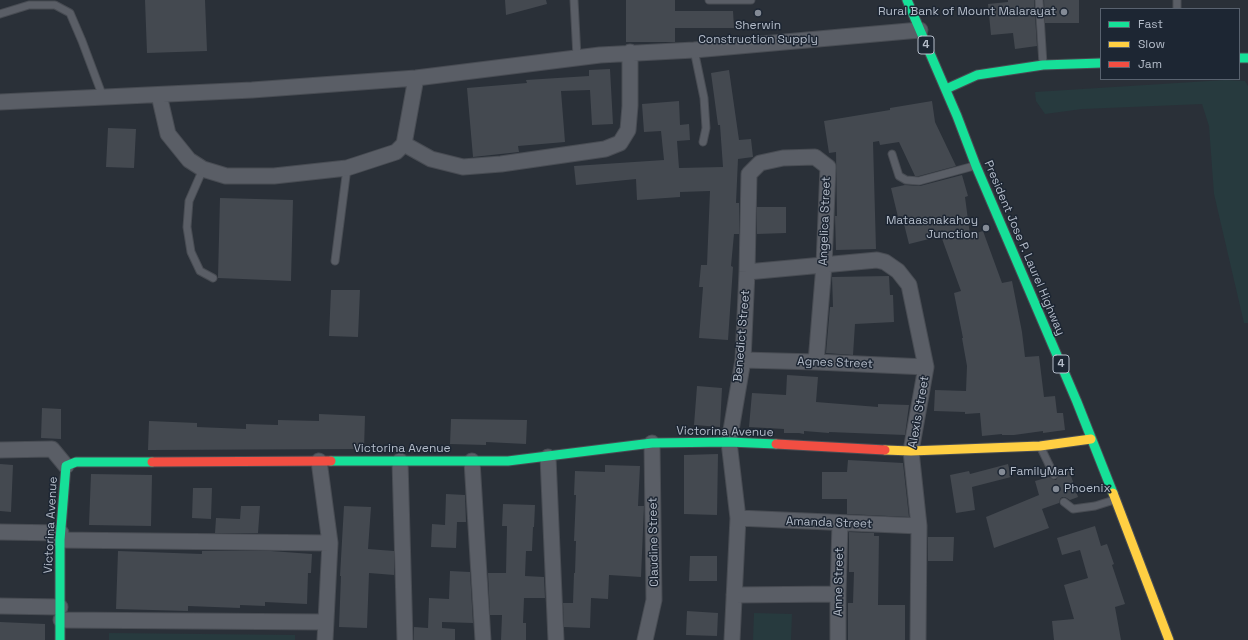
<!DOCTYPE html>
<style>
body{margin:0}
#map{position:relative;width:1248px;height:640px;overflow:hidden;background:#2a3038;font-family:"Space Grotesk",sans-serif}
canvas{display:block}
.legend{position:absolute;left:1100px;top:8px;width:140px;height:72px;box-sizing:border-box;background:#1d2633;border:1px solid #59626f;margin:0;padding:5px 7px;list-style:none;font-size:12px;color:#b4bcc9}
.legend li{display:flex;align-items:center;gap:8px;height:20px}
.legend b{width:20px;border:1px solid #59626f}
</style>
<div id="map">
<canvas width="1248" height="640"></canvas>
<ul class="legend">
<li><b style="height:5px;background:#16e098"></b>Fast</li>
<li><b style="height:5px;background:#ffcf43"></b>Slow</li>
<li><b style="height:5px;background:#f24e42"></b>Jam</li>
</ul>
</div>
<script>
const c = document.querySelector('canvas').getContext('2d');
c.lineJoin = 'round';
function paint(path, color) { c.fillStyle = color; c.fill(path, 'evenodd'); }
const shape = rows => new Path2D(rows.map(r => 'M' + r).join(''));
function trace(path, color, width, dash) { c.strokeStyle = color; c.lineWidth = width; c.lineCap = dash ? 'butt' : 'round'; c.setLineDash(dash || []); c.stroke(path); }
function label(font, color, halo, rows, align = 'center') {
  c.font = font + ' "Space Grotesk",sans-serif'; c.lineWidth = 3; c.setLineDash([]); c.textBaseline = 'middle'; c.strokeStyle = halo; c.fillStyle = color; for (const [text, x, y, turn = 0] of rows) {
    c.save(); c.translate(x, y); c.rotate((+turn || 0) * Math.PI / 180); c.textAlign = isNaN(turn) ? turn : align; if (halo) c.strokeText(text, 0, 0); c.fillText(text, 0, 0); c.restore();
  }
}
paint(shape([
 [1225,80,1245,81,1248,86,1248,323,1244,323,1214,194,1209,126,1202,104,1082,109,1045,114,1036,101,1035,92],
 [754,613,792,614,791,640,753,640],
 [109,633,295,635,295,640,109,640]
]), '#273a3e');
paint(shape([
 [145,0,205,0,207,51,147,53],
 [505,0,546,0,547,4,506,15],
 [626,0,675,0,675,11,733,11,734,28,675,28,675,42,626,42],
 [1008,0,1034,0,1037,46,1015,49,1013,33,991,35,988,4,1008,2],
 [1044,0,1079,0,1079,23,1045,23],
 [610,69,613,124,592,125,590,90,561,91,565,142,518,146,519,152,473,157,467,88,527,83,526,80,589,76,589,70],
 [729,70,739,140,751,139,753,157,738,159,736,203,739,203,739,234,734,234,731,266,733,267,728,340,699,338,703,287,699,287,701,265,707,265,710,191,680,192,680,197,637,200,636,179,576,185,574,166,664,160,661,131,644,132,642,104,679,101,680,125,689,124,690,140,677,141,679,168,723,167,720,125,718,125,711,73],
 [932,101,935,122,956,166,919,176,915,176,899,142,880,145,879,141,873,142,876,249,836,250,835,216,837,216,836,152,829,153,824,121,890,110,890,108],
 [108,128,136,129,134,168,106,167],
 [962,175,968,196,965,197,970,235,983,231,1002,283,1012,281,1022,332,1025,357,1039,356,1044,397,1055,396,1057,413,1063,413,1065,430,1043,433,1043,431,1014,435,1002,435,1002,434,982,436,980,413,965,414,965,412,934,411,935,390,966,391,967,366,962,338,963,338,954,293,961,291,941,236,909,244,902,216,898,217,891,188,905,185,920,186],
 [220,198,293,200,291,281,218,278],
 [757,207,786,207,786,233,757,234],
 [889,276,890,295,893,295,894,322,855,324,853,355,826,353,830,307,833,307,832,277],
 [331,290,360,290,358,337,329,336],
 [787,375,818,377,816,402,878,407,878,404,909,405,905,435,829,432,829,433,804,431,804,434,799,433,784,433,784,429,749,427,752,393,786,395],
 [697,386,722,388,720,427,694,425],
 [42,408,61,409,61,439,41,438],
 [319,414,365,416,364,449,148,450,149,421,197,423,197,427,246,429,246,424,278,425,278,420,319,421],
 [451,419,527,420,526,444,486,442,486,445,450,444],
 [718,454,717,515,684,514,684,455],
 [848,460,903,463,909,517,847,514,847,499,822,499,822,472,847,472],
 [0,464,13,465,11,512,0,511],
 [1008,464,1011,477,972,487,975,510,956,513,950,475,969,471,970,474],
 [605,465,640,466,638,506,644,506,641,577,609,575,608,599,591,598,590,628,564,627,563,603,573,603,574,573,575,573,576,541,574,541,576,495,574,495,575,471,605,472],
 [1069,470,1078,497,1070,500,1065,497,1062,497,1060,499,1059,503,1042,509,1049,528,994,548,986,517,1039,495,1035,481,1049,477,1052,479,1056,480,1058,477,1059,474],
 [91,474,152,475,151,526,89,525],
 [193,488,212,488,211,519,192,518],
 [446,494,465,495,466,522,457,522,456,548,431,547,432,524,445,525],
 [503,504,535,505,534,527,533,527,532,551,526,551,525,576,544,577,545,598,524,598,523,623,526,623,526,640,501,640,502,615,490,615,488,573,506,573,507,526,502,526],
 [241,506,260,506,258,533,215,533,216,518,240,519],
 [344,506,371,507,368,549,394,551,394,575,369,573,367,628,339,627,341,576,340,576],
 [1095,526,1101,546,1107,544,1114,564,1112,565,1125,604,1115,607,1121,640,1054,640,1052,621,1074,619,1064,585,1088,578,1080,550,1062,555,1057,538],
 [849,532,874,533,874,536,879,536,878,605,905,605,905,640,848,640,848,603,853,603,854,572,849,572],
 [928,537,954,537,953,561,928,561],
 [118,551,202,554,202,551,271,551,312,554,311,573,308,573,307,604,265,602,265,606,240,605,240,608,188,606,188,611,116,609],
 [690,556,717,556,717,581,689,581],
 [450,571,470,572,473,623,442,622,442,628,455,629,455,640,414,640,414,627,428,628,429,598,449,599],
 [687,611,718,613,717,636,686,635],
 [0,622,45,624,45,640,0,640]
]), '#444950');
const lane = shape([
 [574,0,577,57],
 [709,0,751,0],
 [1039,0,1043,64],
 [1177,9,1177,0],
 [0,14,29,5,55,5,70,13,82,41,103,97],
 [694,50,704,98,706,128,703,142],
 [892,154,899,176,906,180,919,181,974,166],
 [203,169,189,201,187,227,191,252,200,271,213,278],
 [335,261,347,168],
 [1041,448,1054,475],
 [1064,502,1073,509,1095,506,1114,500]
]);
const street = shape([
 [159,95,168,134,189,160,203,169,226,176,274,176,347,168,396,152,404,144,416,78],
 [0,102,252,90,416,78,600,55,694,50,920,30],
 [404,144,431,159,463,167,501,164,605,149,620,143,628,130,630,106,630,52],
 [747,272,877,260,885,262,898,271,909,285,926,367,911,451,919,526,918,640],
 [743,360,816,362,926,367],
 [0,450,52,449,66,466],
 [548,457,556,640],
 [319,461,330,543,325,640],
 [400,461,405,640],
 [472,461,483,640],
 [738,518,919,526],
 [0,532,61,533],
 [60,540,330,543],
 [734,595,838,594],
 [0,606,60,607],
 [61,620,325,622],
 [645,640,654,600,652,443],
 [732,640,738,518,729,442,743,360,747,272,749,174,760,163,783,158,815,157,828,167,824,265,816,362],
 [838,640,838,594,840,523]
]);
const fast = shape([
 [907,0,957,116,976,166,1077,402,1113,493],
 [1239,58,1248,58],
 [946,89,977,75,1043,65,1101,63],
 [331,461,508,461,652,443,729,442,776,444],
 [60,640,60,540,66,466,76,462,152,462]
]);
const slow = shape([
 [885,450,911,451,1040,446,1091,439],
 [1113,493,1169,640]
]);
const jam = shape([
 [776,444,885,450],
 [152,462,331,461]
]);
trace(lane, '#484c53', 9);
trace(street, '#484c53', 17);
trace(fast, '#484c53', 11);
trace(slow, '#484c53', 11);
trace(jam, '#484c53', 11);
trace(lane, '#5a5e66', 7);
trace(street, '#5a5e66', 15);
trace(fast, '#16e098', 9);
trace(slow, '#ffcf43', 9);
trace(jam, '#f24e42', 9);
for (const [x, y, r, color] of [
 [1064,12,4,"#848b96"],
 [758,13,4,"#848b96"],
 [986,228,4,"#848b96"],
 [1002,472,4,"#848b96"],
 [1056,489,4,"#848b96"]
]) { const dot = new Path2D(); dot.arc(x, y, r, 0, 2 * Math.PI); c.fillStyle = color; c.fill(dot); trace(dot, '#1d2633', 1.5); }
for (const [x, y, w] of [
 [926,45,16],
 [1061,364,16]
]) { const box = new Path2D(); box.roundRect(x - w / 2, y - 9, w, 18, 3); c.fillStyle = '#1d2633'; c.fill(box); trace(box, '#b4bcc9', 1); }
label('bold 11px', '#b4bcc9', null, [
 ["4",926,45],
 ["4",1061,364]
]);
label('12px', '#b4bcc9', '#1d2633', [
 ["Rural Bank of Mount Malarayat",1056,12],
 ["Sherwin",758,26,"center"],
 ["Construction Supply",758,40,"center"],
 ["Mataasnakahoy",978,221],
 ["Junction",978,235],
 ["FamilyMart",1010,472,"left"],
 ["Phoenix",1064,489,"left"]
], 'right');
label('12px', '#b4bcc9', '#1d2633', [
 ["Angelica Street",825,221,-88],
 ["President Jose P. Laurel Highway",1024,248,67],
 ["Benedict Street",742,336,-85],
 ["Agnes Street",835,363,2],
 ["Alexis Street",919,412,-80],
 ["Victorina Avenue",725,432,1],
 ["Victorina Avenue",402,449],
 ["Amanda Street",829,523,2],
 ["Victorina Avenue",51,525,-87],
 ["Claudine Street",654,542,-91],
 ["Anne Street",839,582,-89]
]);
</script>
